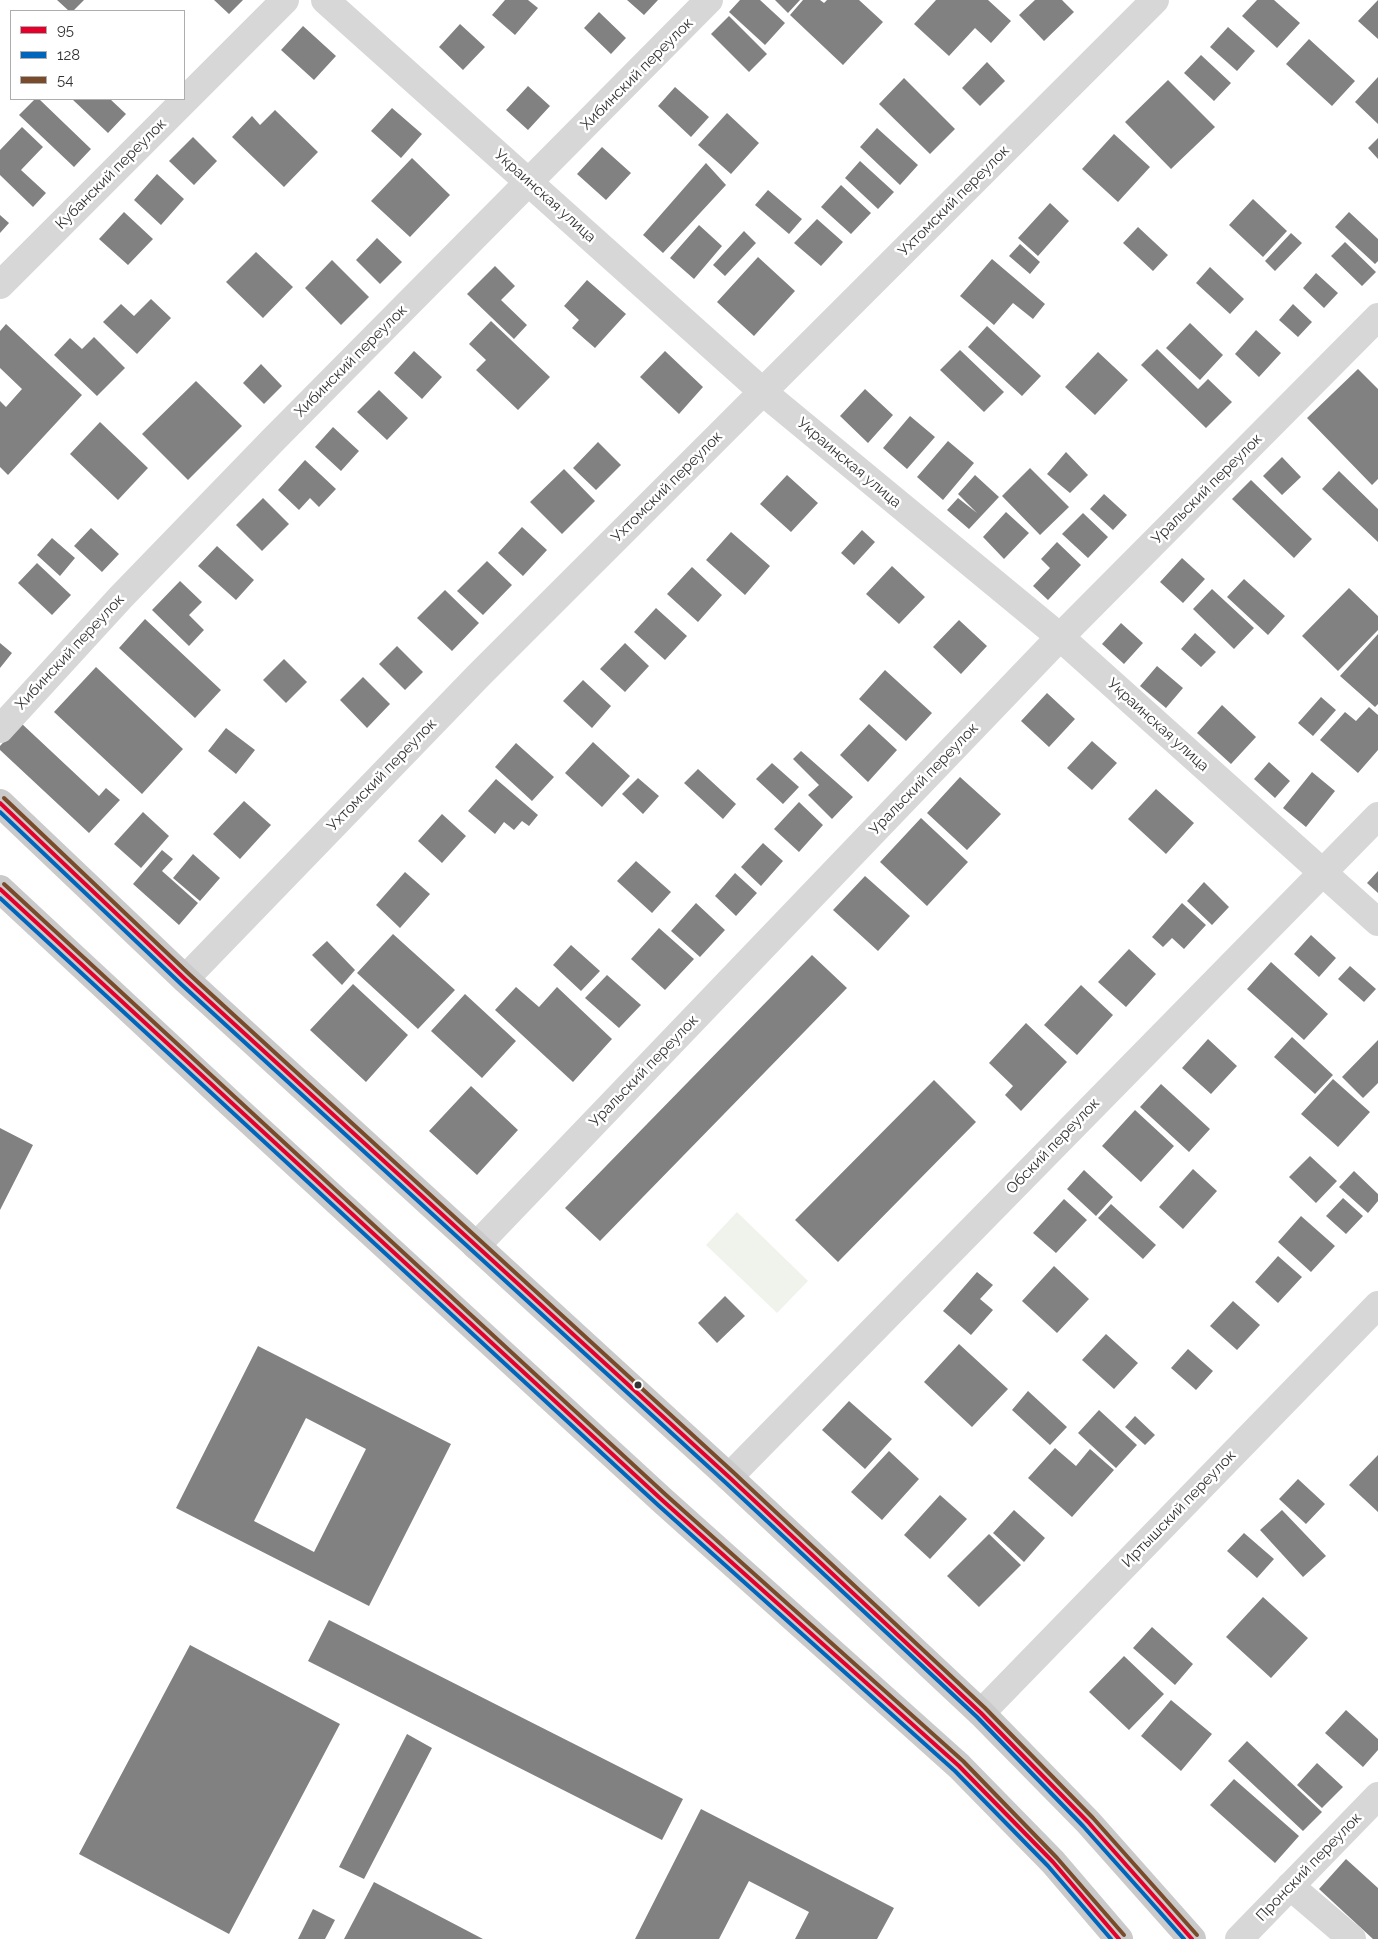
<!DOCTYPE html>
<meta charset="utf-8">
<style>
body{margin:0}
#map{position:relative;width:1378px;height:1939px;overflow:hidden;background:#fff;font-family:Raleway,sans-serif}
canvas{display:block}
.legend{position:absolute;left:10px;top:10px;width:175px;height:90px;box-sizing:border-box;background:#fff;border:1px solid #adadad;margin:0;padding:6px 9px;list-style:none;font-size:15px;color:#333}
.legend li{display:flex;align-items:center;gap:10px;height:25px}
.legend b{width:25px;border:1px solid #adadad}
</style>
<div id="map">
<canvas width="1378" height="1939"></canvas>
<ul class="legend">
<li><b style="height:6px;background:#e4002b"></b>95</li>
<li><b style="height:6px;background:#0065bd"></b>128</li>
<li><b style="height:6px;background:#7a4b2a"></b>54</li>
</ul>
</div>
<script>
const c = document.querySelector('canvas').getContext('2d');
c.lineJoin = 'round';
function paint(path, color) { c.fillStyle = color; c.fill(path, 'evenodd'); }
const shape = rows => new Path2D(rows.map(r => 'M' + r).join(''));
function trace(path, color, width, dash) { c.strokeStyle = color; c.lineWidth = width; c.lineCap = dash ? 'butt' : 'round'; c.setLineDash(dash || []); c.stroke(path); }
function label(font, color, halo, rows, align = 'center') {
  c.font = font + ' Raleway,sans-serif'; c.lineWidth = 5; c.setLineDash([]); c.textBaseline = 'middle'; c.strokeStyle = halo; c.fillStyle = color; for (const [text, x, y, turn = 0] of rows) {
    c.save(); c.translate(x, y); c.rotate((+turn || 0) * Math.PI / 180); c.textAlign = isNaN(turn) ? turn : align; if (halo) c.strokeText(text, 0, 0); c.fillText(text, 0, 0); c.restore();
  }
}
paint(shape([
 [737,1212,808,1281,777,1313,706,1245]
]), '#f0f3ec');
paint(shape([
 [57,0,84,0,73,11,69,11],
 [214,0,243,0,229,14],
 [505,0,528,0,538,8,515,35,492,15],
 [627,0,658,0,644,15],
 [740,0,760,0,785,23,765,45,729,12],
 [775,0,800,0,788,13],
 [803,0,820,0,824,3,827,0,859,0,883,22,843,65,790,15],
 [936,0,988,0,1011,21,991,43,975,28,949,56,914,24],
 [1035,0,1062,0,1074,12,1044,41,1019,15],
 [1257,0,1274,0,1300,23,1277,48,1242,16],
 [1378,0,1378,39,1358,21],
 [599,12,626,38,611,54,584,28],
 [729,16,767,54,749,72,711,34],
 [460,24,485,47,463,70,439,47],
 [303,26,336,56,314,80,281,50],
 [1228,27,1255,51,1237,71,1210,47],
 [1309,39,1355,81,1332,106,1286,64],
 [1201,55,1231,83,1214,101,1184,73],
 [987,62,1005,81,980,106,962,88],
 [1378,77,1378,124,1355,102],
 [904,78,955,129,930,154,879,104],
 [1168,80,1215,127,1171,169,1125,122],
 [528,86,550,106,528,130,506,110],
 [675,87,709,117,691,137,658,106],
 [35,99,39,99,91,149,74,167,19,115],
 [72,99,110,99,126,114,108,133],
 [392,108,422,134,401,158,371,131],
 [275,110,318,152,284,187,232,137,252,116,260,125],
 [727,113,759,143,731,174,698,145],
 [22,127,43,147,21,170,46,193,33,207,0,175,0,150],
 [877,128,918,165,900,185,860,147],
 [1114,134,1150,167,1118,202,1082,169],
 [193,137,217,161,194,185,169,161],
 [1378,138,1378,159,1368,148],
 [602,147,631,173,606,200,577,174],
 [412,158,450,195,410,237,371,201],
 [860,161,894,192,878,209,845,178],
 [706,163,726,185,663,253,643,235],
 [157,174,184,199,161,225,134,200],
 [841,185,871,213,851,234,821,207],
 [768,190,802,219,789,234,755,205],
 [1253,199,1287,231,1263,257,1229,225],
 [1050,203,1069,221,1038,256,1018,238],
 [124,212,153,239,128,265,99,239],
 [1349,212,1378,239,1378,261,1375,264,1335,227],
 [0,215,9,223,0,233],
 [817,219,843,242,821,266,794,243],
 [699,225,722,246,694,279,670,258],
 [1138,227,1168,255,1153,271,1123,243],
 [744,231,756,243,725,276,713,265],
 [1291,233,1302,243,1275,271,1265,261],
 [377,238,402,262,380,284,356,260],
 [1345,242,1376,272,1362,286,1331,256],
 [1020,244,1040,262,1030,274,1009,256],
 [256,252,293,287,263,318,226,282],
 [758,257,795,291,754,336,717,302],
 [992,259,1045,304,1033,319,1013,303,994,325,960,296],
 [332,260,369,297,341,325,305,288],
 [495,266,515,286,501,300,527,325,514,339,467,294],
 [1210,267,1244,299,1230,314,1196,283],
 [1316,273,1338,293,1324,308,1303,288],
 [587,280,626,314,595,348,572,328,579,320,564,306],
 [151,299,171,318,137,354,103,322,121,304,134,316],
 [1293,304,1312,322,1298,337,1279,320],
 [491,321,550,377,518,410,476,370,486,360,469,344],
 [1190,323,1223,355,1200,380,1166,348],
 [6,324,82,395,8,475,0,467,0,401,6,407,22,389,0,368,0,331],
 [987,326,1041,376,1022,396,968,347],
 [1256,330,1281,353,1259,377,1235,354],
 [94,337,125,368,97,396,54,355,70,338,82,349],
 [1157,349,1198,389,1208,379,1232,402,1206,428,1141,365],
 [960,350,1004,392,984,412,940,370],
 [414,351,442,377,422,399,394,373],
 [665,351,703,387,679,414,640,377],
 [1098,352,1128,380,1095,415,1065,387],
 [261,364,282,386,264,404,243,383],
 [1358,369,1378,389,1378,479,1372,485,1307,418],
 [196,381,242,426,188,480,142,434],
 [865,389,893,415,868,443,840,416],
 [379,390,408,418,387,440,357,412],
 [910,416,935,437,907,469,883,448],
 [100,422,148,468,118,500,70,454],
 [333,427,359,451,341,471,315,447],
 [948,441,974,463,943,500,917,477],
 [598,442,621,465,596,490,573,468],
 [1066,452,1088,475,1070,493,1047,474],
 [1282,457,1301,477,1282,495,1263,476],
 [305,460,336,489,319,507,310,498,299,510,278,490],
 [1030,468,1069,507,1040,535,1002,496],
 [564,469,595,501,562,534,530,502],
 [1339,471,1378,509,1378,542,1322,489],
 [787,475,818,503,791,532,760,504],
 [975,475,999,497,969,529,947,510,958,498,977,513,958,494],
 [1251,480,1312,539,1294,558,1232,499],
 [1104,494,1127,515,1113,530,1090,509],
 [263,498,289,524,262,551,236,525],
 [1006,512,1029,533,1004,559,983,537],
 [1083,513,1108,537,1088,558,1062,534],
 [522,527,547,550,523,576,498,553],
 [91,528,119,554,102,572,74,546],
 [862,530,875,542,854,565,841,553],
 [731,532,770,566,745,595,706,560],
 [52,538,75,558,60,576,37,555],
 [1057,542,1081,565,1048,600,1033,586,1050,568,1041,559],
 [217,546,254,580,236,600,198,566],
 [1182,558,1205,579,1183,603,1160,582],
 [487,561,512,585,483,615,457,591],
 [37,563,71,595,52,615,18,583],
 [892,566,925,597,899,624,866,594],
 [692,567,722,595,698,622,667,594],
 [1244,579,1285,616,1268,635,1227,597],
 [180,581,202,602,189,615,204,630,189,646,152,610],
 [1349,588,1378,616,1378,630,1338,671,1302,636],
 [1212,589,1254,628,1234,649,1193,609],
 [445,590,479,623,452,651,417,618],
 [656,608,687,636,665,660,634,632],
 [145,619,221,690,195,718,119,648],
 [959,620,987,646,961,674,933,647],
 [1121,623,1143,643,1124,664,1102,644],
 [1195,633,1216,652,1201,667,1181,649],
 [1378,634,1378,704,1375,707,1340,676],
 [0,643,12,653,0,668],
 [625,643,649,666,625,692,600,669],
 [397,646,423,672,405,690,379,664],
 [284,659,307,682,286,703,263,680],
 [1157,666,1183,688,1166,708,1140,686],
 [96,667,183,749,142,794,54,712],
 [885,670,932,713,906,741,859,699],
 [363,677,390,704,367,728,340,700],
 [583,680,611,706,592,728,563,701],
 [1047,693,1075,719,1049,747,1021,721],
 [1321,697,1336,710,1313,736,1298,723],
 [1222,705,1256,737,1231,764,1197,733],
 [1369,707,1378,715,1378,750,1358,773,1320,740,1345,712,1356,721],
 [21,723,99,796,106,788,120,800,89,833,0,750,0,746],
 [869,724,897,750,868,782,840,755],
 [226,728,255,750,236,774,208,751],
 [1092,741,1117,763,1092,790,1067,768],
 [593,742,630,776,602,807,565,773],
 [516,743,554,777,532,801,495,767],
 [801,751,853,797,832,819,808,795,819,785,793,759],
 [1269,762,1290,781,1275,798,1254,779],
 [772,763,799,787,783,804,756,779],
 [698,769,736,804,723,819,684,783],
 [1312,772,1335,791,1306,827,1283,808],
 [960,777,1001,814,967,850,927,813],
 [638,778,659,796,643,814,622,794],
 [496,779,538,815,529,826,522,821,514,830,504,822,495,834,468,811],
 [1156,789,1194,823,1166,854,1128,819],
 [244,801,271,825,240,859,213,834],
 [799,802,823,825,799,852,774,829],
 [143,812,169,836,141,868,114,844],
 [442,814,466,836,442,863,418,841],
 [921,818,968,862,927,906,880,862],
 [763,843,783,861,761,886,741,867],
 [162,850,173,859,162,871,198,903,179,925,133,884],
 [193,854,220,878,200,901,173,878],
 [636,861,671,892,652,913,617,881],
 [1378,871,1378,893,1367,883],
 [405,872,430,894,400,928,376,905],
 [735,873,757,893,736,916,715,896],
 [865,876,910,916,878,951,833,910],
 [1204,882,1229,907,1212,925,1187,901],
 [696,903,725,930,700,957,671,931],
 [1182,903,1206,925,1184,949,1172,938,1163,947,1152,937],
 [659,928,694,959,665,990,631,959],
 [393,934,455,990,418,1029,357,973],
 [1311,935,1336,958,1319,977,1294,954],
 [327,941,355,970,342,985,312,955],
 [571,945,600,971,581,991,553,965],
 [1129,949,1156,974,1126,1007,1098,982],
 [812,955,847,988,600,1241,565,1208],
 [1271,962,1328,1014,1304,1040,1247,989],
 [1350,966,1376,989,1364,1002,1338,979],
 [607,975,641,1005,619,1028,585,998],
 [353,984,408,1035,366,1082,310,1030],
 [1081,985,1113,1015,1077,1055,1044,1025],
 [516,987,539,1007,557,987,612,1039,573,1082,495,1010],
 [465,994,516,1041,482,1078,431,1031],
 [1026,1023,1067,1062,1021,1111,1005,1095,1013,1086,989,1063],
 [1292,1037,1333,1075,1315,1094,1274,1057],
 [1208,1039,1237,1066,1211,1094,1182,1068],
 [1378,1040,1378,1083,1363,1098,1342,1077],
 [1333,1079,1370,1112,1338,1147,1301,1114],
 [934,1080,976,1122,838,1262,795,1220],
 [1161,1084,1210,1129,1189,1152,1140,1107],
 [471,1086,518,1130,477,1175,429,1131],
 [1135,1110,1174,1146,1141,1182,1102,1146],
 [0,1128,33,1145,0,1210],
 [1310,1156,1337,1181,1316,1203,1289,1177],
 [1193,1169,1217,1191,1183,1229,1159,1207],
 [1084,1170,1113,1197,1096,1216,1067,1189],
 [1354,1171,1378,1194,1378,1201,1368,1213,1339,1187],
 [1343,1198,1363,1216,1346,1234,1326,1216],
 [1064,1199,1087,1220,1056,1253,1033,1233],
 [1111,1204,1156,1245,1143,1259,1098,1218],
 [1301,1216,1335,1246,1311,1272,1278,1242],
 [1278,1256,1302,1277,1278,1303,1255,1282],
 [1054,1266,1089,1299,1057,1333,1022,1301],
 [977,1272,993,1285,980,1299,993,1310,971,1335,943,1311],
 [725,1296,745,1316,717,1343,698,1323],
 [1233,1301,1260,1325,1237,1350,1210,1326],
 [1106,1334,1138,1363,1114,1389,1082,1360],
 [959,1344,1008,1389,972,1427,924,1382],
 [258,1346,451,1444,369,1606,176,1508],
 [306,1418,366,1449,314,1552,254,1521],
 [1188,1349,1213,1371,1196,1390,1171,1368],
 [1028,1391,1067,1427,1050,1445,1012,1410],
 [849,1401,892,1439,865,1469,822,1430],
 [1099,1410,1137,1445,1116,1468,1078,1433],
 [1135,1416,1155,1435,1145,1445,1125,1427],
 [1055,1448,1076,1466,1090,1449,1114,1470,1072,1517,1028,1478],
 [889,1451,919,1479,882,1520,851,1492],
 [1378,1455,1378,1512,1349,1485],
 [1298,1479,1325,1504,1306,1524,1279,1499],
 [940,1495,967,1519,930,1559,904,1535],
 [1014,1510,1045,1538,1024,1562,993,1533],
 [1282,1510,1326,1556,1303,1577,1260,1530],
 [1244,1533,1274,1559,1257,1578,1227,1551],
 [989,1534,1021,1565,979,1607,947,1576],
 [1263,1597,1308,1638,1271,1678,1226,1637],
 [329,1620,683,1799,662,1840,308,1661],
 [1152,1627,1193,1664,1175,1685,1133,1648],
 [190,1645,340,1724,229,1934,79,1854],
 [1124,1656,1164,1694,1129,1730,1089,1692],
 [1171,1700,1212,1734,1181,1771,1141,1736],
 [1346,1710,1378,1739,1378,1750,1363,1767,1325,1733],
 [407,1734,432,1748,364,1879,339,1867],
 [1247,1741,1322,1812,1303,1831,1228,1761],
 [1317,1763,1343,1787,1322,1808,1297,1785],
 [1234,1779,1299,1836,1275,1863,1210,1805],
 [701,1809,894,1908,877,1939,795,1939,809,1912,749,1881,719,1939,635,1939],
 [1346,1859,1378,1888,1378,1939,1373,1939,1319,1889],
 [374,1882,483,1939,344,1939],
 [313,1909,335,1920,325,1939,298,1939]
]), '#818181');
trace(shape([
 [325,0,763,392,1060,637,1378,922],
 [0,285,285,0],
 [0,729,121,597,274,439,709,0],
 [185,979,479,675,1155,0],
 [476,1246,1060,637,1378,317],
 [729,1477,1378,816],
 [981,1713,1378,1305],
 [1290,1886,1352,1939],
 [1239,1939,1378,1796]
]), '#d7d7d7', 28);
trace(shape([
 [0,803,185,979,729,1477,981,1713,1088,1822,1192,1939],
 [0,889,229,1102,662,1500,959,1766,1053,1862,1119,1939]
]), '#cacaca', 28);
trace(shape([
 [0,803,185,979,729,1477,981,1713,1088,1822,1192,1939],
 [0,889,662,1500,959,1766,1053,1862,1119,1939]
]), '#e4002b', 4);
trace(shape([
 [0,812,181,984,725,1482,977,1717,1083,1826,1184,1939],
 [0,898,658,1505,955,1771,1048,1866,1111,1939]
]), '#0065bd', 4);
trace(shape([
 [4,798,189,974,733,1472,985,1708,1093,1818,1197,1935],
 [4,884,666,1495,963,1761,1057,1858,1124,1935]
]), '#7a4b2a', 4);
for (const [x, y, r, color] of [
 [638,1385,4.5,"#333"]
]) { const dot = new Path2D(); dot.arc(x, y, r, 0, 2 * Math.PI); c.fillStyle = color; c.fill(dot); trace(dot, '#fff', 2); }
label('15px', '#333', '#fff', [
 ["Хибинский переулок",637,74,-45],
 ["Кубанский переулок",111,174,-45],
 ["Украинская улица",545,196,42],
 ["Ухтомский переулок",954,201,-45],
 ["Хибинский переулок",351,361,-45],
 ["Украинская улица",849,463,40],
 ["Ухтомский переулок",667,487,-45],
 ["Уральский переулок",1207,489,-45],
 ["Хибинский переулок",70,652,-47],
 ["Украинская улица",1158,725,42],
 ["Ухтомский переулок",382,775,-46],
 ["Уральский переулок",924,779,-46],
 ["Уральский переулок",644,1071,-46],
 ["Обский переулок",1053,1146,-46],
 ["Иртышский переулок",1179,1509,-46],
 ["Пронский переулок",1309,1867,-46]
]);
</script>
